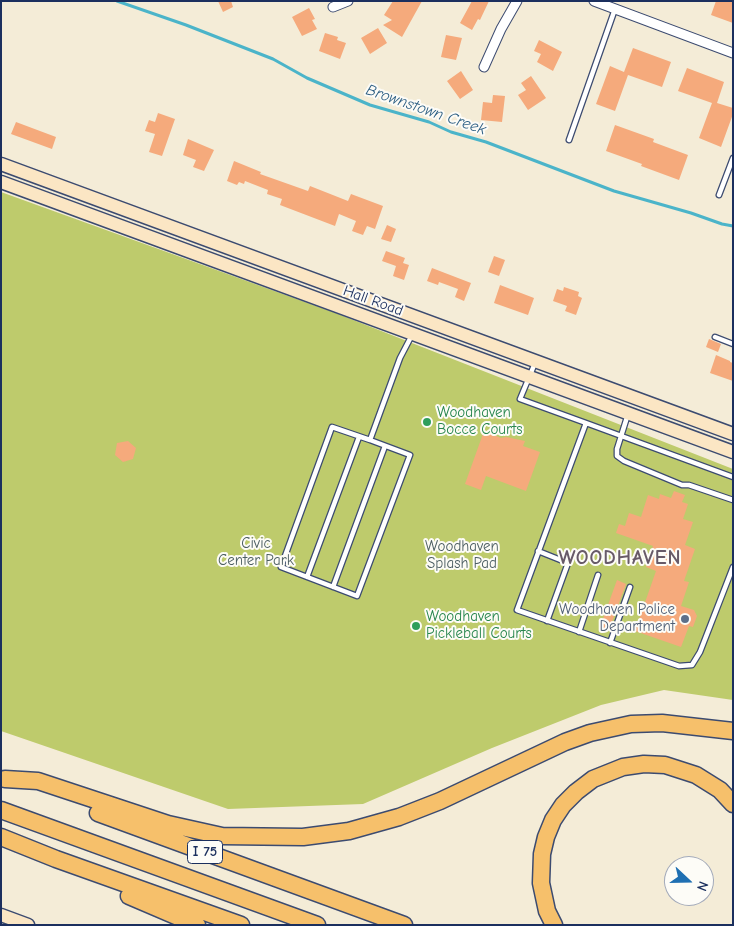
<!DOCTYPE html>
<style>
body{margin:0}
#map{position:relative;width:734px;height:926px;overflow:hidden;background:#f4ecd7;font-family:"Comic Neue",sans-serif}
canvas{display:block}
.frame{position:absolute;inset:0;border:2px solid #1b2f5e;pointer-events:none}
.north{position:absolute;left:664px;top:856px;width:50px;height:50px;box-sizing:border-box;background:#fdfcf7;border:1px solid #a3aaba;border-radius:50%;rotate:111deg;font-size:14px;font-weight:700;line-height:20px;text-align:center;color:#1b2f5e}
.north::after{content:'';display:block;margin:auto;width:18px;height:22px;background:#1f6fb2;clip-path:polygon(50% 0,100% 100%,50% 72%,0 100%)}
</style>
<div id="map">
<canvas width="734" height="926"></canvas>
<div class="frame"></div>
<div class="north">N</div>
</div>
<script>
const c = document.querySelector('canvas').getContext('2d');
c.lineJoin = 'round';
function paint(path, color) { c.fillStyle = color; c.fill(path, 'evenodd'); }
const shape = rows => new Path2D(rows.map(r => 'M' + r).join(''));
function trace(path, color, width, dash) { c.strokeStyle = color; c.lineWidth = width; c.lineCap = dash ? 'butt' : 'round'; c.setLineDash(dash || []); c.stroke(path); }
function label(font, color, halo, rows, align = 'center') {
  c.font = font + ' "Comic Neue",sans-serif'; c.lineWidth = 4; c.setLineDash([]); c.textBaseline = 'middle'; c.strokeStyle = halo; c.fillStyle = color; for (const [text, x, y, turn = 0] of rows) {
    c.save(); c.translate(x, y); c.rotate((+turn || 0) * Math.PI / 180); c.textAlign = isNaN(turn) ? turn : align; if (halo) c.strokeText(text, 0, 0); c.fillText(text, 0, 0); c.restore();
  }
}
paint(shape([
 [1,192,338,314,733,469,733,700,664,690,601,705,492,748,363,804,228,809,1,731]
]), '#becb6c');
trace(shape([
 [117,1,186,25,273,59,307,78,370,105,429,122,451,132,486,142,614,191,691,213,722,224,733,226]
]), '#4bb4c9', 3);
paint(shape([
 [218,1,231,1,233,7,223,12],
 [393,1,422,1,402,37,383,25,392,20,384,15],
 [472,1,489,1,480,20,478,19,472,30,460,23],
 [716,1,733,1,733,23,711,15],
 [309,8,315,19,312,20,317,29,302,36,292,17],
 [378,28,387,43,370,54,361,38],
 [325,33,338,37,337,40,346,43,340,59,319,51],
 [446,35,462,38,456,60,441,57],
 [539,40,562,52,553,71,537,62,541,54,534,51],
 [633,48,671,62,662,87,628,75,615,111,596,104,610,66,624,72],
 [687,68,724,82,717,103,733,108,733,114,721,147,699,138,712,103,678,91],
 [461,71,473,90,460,99,447,81],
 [531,76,546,98,528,110,518,95,526,90,521,83],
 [493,95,505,96,502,122,481,120,483,102,492,103],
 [158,113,175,119,162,156,149,152,155,134,145,131,149,120,155,122],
 [16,122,56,137,52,149,11,134],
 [615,125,654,139,653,142,688,155,679,180,641,166,642,164,606,151],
 [188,139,214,150,204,171,193,167,196,160,183,155],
 [234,161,261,172,260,174,308,191,310,186,348,201,351,194,383,206,375,229,367,226,363,235,352,231,356,221,339,214,335,226,280,205,282,199,267,194,268,190,245,181,244,184,239,182,237,185,227,181],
 [387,225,396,229,391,242,381,239],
 [386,251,405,258,403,263,409,265,404,280,393,276,396,266,382,261],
 [494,256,505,260,499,276,488,272],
 [432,268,471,283,464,301,455,297,458,289,439,282,438,285,427,281],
 [500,285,534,298,528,315,494,303],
 [564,287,579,292,578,296,582,298,576,315,565,311,567,306,553,301,557,289,563,291],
 [709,339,721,344,718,352,706,347],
 [716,355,730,361,730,362,733,363,733,381,710,373],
 [484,431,501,438,506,437,525,441,523,446,540,452,526,491,486,476,481,490,465,484],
 [128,441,136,448,133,459,123,462,115,455,117,443],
 [674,491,685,495,682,502,688,504,683,519,693,522,685,545,695,549,684,581,689,582,681,606,694,610,697,616,693,627,689,626,681,647,635,631,656,571,646,567,653,546,616,533,619,524,625,526,629,513,641,517,648,495,659,499,660,494,671,498],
 [617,580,626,584,609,630,600,627]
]), '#f5aa7c');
const lane = shape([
 [569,140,615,9],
 [719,195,733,158],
 [715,337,733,344],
 [535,363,520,399,586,423],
 [628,414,617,449,617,456,624,461,682,485,689,485,733,500],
 [370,440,332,427,281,567,357,596,410,455,370,440,400,358,412,335],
 [733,477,586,423,517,610,679,666,692,665,700,652,733,567],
 [538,551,568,563,547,621],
 [307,577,359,437],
 [333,587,385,446],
 [579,632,598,575],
 [610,643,630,587]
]);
const street = shape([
 [594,1,733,53],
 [333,7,348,1],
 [484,67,501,29,517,1]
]);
const secondary = shape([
 [1,164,733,434],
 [1,182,733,452],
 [1,915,28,925]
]);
const highway = shape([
 [5,779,38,781,168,824,222,836,303,837,349,831,399,817,440,801,565,742,590,733,631,724,662,723,733,731],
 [1,810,317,925],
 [98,813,404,925],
 [1,837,56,859,241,925],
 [129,896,197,925],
 [554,925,547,911,541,883,542,854,546,837,553,820,563,805,576,792,593,779,623,767,644,764,665,765,696,775,720,790,733,804]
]);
trace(lane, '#3c4b70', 7);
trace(street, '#3c4b70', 11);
trace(secondary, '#3c4b70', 15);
trace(highway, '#3c4b70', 19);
trace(lane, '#fff', 4.5);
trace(street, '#fff', 9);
trace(secondary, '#fbe6c4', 12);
trace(highway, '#f6c06b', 16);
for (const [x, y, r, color] of [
 [427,422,5,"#2e9e5b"],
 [685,619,5,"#5c6f8a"],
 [416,626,5,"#2e9e5b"]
]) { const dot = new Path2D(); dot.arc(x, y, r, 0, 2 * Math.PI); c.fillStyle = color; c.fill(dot); trace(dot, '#fdfcf7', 2); }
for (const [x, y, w] of [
 [205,852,35]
]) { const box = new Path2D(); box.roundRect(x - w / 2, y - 11.5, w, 23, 4); c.fillStyle = '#fdfcf7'; c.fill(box); trace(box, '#1b2f5e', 1); }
label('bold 14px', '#1b2f5e', null, [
 ["I 75",205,852]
]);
label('15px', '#1b2f5e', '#fdfcf7', [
 ["Hall Road",373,301,20]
]);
label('15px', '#27864d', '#fdfcf7', [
 ["Woodhaven",437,413],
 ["Bocce Courts",437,430],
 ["Woodhaven",426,617],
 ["Pickleball Courts",426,634]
], 'left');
label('15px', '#4c5e62', '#fdfcf7', [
 ["Civic",256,544],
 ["Center Park",256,561],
 ["Woodhaven",462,547],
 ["Splash Pad",462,564]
]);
label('15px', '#4e5e75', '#fdfcf7', [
 ["Woodhaven Police",675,610],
 ["Department",675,627]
], 'right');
label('italic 16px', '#2c5e83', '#fdfcf7', [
 ["Brownstown Creek",426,110,19]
]);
c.letterSpacing = '1px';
label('bold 20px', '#675a68', '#fdfcf7', [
 ["WOODHAVEN",620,558]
]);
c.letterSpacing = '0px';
</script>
